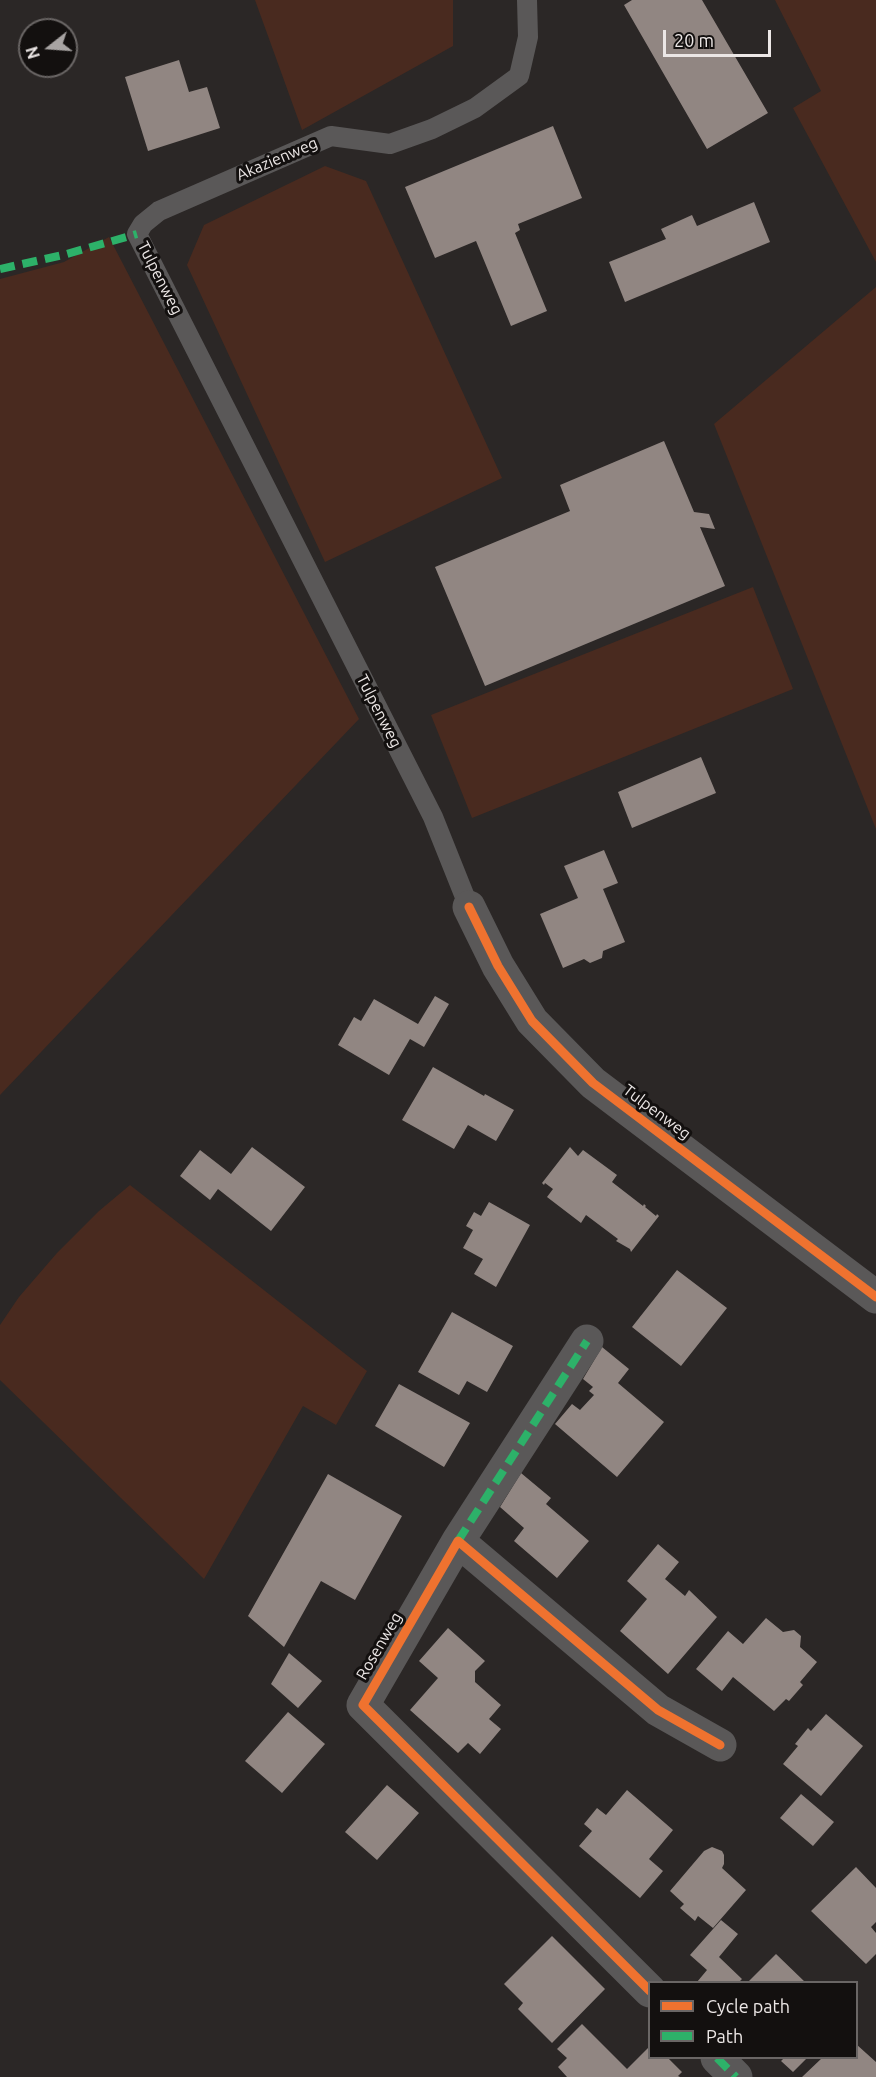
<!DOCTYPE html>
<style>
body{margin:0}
#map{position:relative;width:876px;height:2077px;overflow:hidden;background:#2b2726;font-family:Ubuntu,sans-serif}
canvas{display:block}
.legend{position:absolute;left:648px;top:1981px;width:210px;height:78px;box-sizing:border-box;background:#13100f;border:2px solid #6a6665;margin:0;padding:8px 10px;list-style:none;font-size:18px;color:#ece7e6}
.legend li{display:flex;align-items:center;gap:12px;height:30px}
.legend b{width:30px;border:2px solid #6a6665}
.north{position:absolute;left:18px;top:18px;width:60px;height:60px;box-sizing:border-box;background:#13100f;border:2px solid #6a6665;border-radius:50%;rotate:253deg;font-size:16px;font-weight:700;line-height:24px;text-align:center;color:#ece7e6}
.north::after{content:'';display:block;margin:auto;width:21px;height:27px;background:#a8a4a3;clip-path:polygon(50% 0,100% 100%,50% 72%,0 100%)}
.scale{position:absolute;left:663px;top:30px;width:108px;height:27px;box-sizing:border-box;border:3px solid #ece7e6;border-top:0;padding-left:8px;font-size:18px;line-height:21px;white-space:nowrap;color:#ece7e6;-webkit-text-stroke:4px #13100f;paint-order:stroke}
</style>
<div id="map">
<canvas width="876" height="2077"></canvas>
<ul class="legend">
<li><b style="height:8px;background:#ef722f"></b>Cycle path</li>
<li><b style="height:8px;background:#2db169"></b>Path</li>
</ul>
<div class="north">N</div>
<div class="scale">20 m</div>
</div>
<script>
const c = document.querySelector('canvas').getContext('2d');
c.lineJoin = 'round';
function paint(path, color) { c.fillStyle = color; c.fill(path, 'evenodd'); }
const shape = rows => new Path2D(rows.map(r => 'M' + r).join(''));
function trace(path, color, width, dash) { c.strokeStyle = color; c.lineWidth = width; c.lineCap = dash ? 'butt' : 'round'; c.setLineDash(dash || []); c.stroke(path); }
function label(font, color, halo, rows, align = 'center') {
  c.font = font + ' Ubuntu,sans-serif'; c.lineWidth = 6; c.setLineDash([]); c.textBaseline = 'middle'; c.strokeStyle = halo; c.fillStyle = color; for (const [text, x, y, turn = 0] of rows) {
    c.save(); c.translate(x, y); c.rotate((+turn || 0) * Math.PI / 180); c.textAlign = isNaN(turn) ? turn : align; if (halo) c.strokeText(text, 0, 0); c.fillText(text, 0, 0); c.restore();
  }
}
paint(shape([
 [255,0,453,0,453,46,302,130],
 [775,0,876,0,876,262,793,108,821,91],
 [325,166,366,181,502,478,325,562,187,265,204,225],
 [109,237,359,719,0,1095,0,279,64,262],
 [876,287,876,829,714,424],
 [753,587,793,689,472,818,431,715],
 [130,1185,367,1371,336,1425,303,1406,204,1579,0,1380,0,1325,19,1297,57,1253,99,1211]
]), '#492a1f');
paint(shape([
 [632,0,702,0,768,113,707,149,624,5],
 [179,60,189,92,207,87,220,128,148,151,125,77],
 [553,126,582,198,518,224,520,230,515,233,547,311,511,326,476,241,435,258,405,187],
 [754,202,770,242,625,302,609,262,666,239,661,229,692,215,697,226],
 [664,441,694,512,709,514,715,529,700,527,725,586,485,686,435,567,570,511,560,485],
 [701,757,716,793,632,828,618,792],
 [604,850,618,883,603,889,625,942,603,951,602,958,590,963,584,959,563,968,540,914,578,898,564,866],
 [435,996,449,1004,424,1047,410,1039,389,1075,338,1045,354,1017,361,1021,374,999,418,1024],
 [433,1067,484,1096,485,1094,514,1110,496,1141,468,1125,454,1149,402,1120],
 [252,1147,305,1187,271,1231,218,1189,210,1200,180,1176,200,1150,231,1174],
 [570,1147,578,1156,583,1150,617,1175,612,1182,643,1206,644,1204,646,1206,645,1207,656,1216,657,1214,659,1216,631,1252,630,1249,616,1241,618,1239,586,1215,581,1223,547,1197,553,1189,545,1183,544,1185,542,1183],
 [489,1202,530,1225,496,1287,474,1274,483,1259,463,1248,473,1230,466,1226,474,1212,481,1216],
 [677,1270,727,1308,681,1366,632,1327],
 [452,1312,513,1346,487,1392,467,1381,459,1395,418,1372],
 [602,1347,629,1369,618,1383,664,1422,617,1477,555,1424,572,1404,580,1410,594,1395,589,1391,593,1387,583,1379],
 [399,1384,470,1423,444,1467,375,1426],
 [521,1473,551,1498,546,1504,589,1541,557,1578,514,1541,524,1528,500,1507],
 [328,1474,402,1516,355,1600,321,1581,284,1647,248,1616],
 [658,1544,679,1562,665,1579,685,1596,689,1590,717,1617,668,1674,620,1631,647,1599,627,1581],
 [766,1618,783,1632,794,1630,801,1636,800,1647,817,1662,800,1682,803,1685,789,1701,786,1699,774,1711,733,1677,722,1691,696,1669,728,1631,743,1644],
 [448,1628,485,1661,475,1671,475,1682,501,1705,489,1719,501,1729,480,1754,468,1743,458,1753,410,1710,438,1678,419,1661],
 [289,1653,322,1681,298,1708,271,1684],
 [288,1712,325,1744,282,1793,245,1761],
 [826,1714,863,1746,821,1796,783,1764,798,1746,795,1744,808,1728,811,1731],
 [387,1785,419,1813,377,1860,345,1832],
 [627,1790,673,1830,649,1859,663,1871,640,1898,579,1846,592,1831,584,1824,597,1808,606,1815],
 [801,1794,834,1822,813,1846,780,1818],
 [712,1847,722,1851,724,1855,724,1864,722,1868,746,1890,713,1928,698,1916,695,1921,680,1908,684,1904,670,1891,704,1851],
 [856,1867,876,1888,876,1922,871,1927,876,1933,876,1954,866,1964,811,1911],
 [721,1920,738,1934,719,1957,742,1979,739,1982,697,1982,707,1970,690,1955],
 [552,1936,605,1989,552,2043,518,2009,523,2003,504,1984],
 [776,1954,805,1982,748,1982],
 [582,2024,627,2069,650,2046,650,2058,668,2058,682,2072,678,2076,680,2077,567,2077,558,2067,567,2058,557,2049],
 [856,2044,876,2062,876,2077,802,2077,822,2058,856,2058],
 [784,2058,807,2058,793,2072,781,2061]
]), '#918682');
trace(shape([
 [469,907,433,817,137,234,143,224,159,211,331,136,390,144,432,129,475,108,519,76,528,37,527,0]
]), '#5a5858', 20);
trace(shape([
 [469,907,498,966,532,1021,593,1083,876,1297],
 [458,1541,587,1341],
 [650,1991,363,1705,458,1541,658,1710,720,1745],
 [717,2058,736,2077]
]), '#5a5858', 33);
trace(shape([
 [0,269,63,255,137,234],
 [458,1541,587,1341],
 [717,2058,736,2077]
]), '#2db169', 8, [15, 8]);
trace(shape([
 [469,907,498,966,532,1021,593,1083,876,1297],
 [650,1991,363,1705,458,1541,658,1710,720,1745]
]), '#ef722f', 9);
label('16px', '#ece7e6', '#13100f', [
 ["Akazienweg",277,159,-23],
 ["Tulpenweg",160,278,63],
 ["Tulpenweg",379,711,63],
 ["Tulpenweg",657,1112,37],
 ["Rosenweg",379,1646,-60]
]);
</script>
